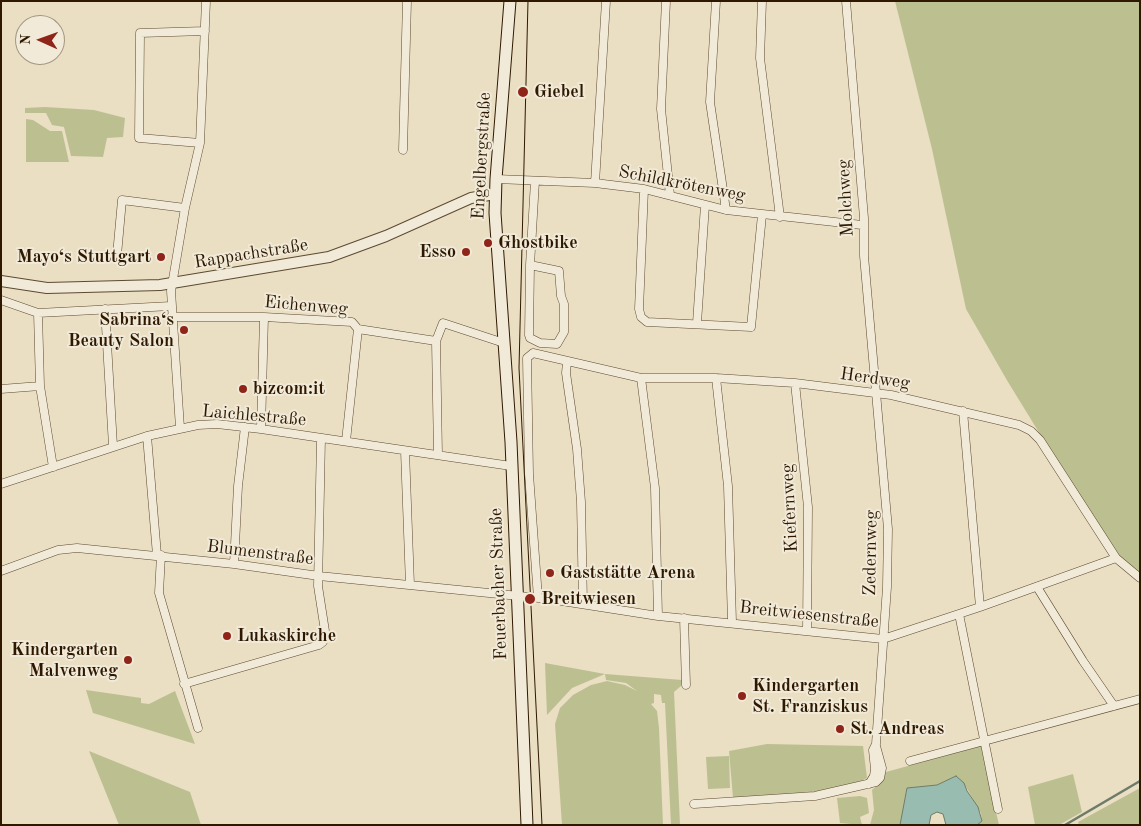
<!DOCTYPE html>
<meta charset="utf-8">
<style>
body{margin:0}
#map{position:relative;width:1141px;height:826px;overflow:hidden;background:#eadec3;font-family:"Old Standard TT",serif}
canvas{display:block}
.frame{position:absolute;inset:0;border:2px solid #2e1900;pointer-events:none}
.north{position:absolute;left:15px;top:15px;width:50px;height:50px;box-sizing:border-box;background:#f1ead8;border:1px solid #a39682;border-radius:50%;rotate:272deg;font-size:14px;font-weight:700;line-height:20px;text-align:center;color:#2e1900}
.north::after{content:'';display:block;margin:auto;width:18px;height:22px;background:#8f2418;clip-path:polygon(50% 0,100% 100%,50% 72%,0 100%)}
</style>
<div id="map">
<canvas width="1141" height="826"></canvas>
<div class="frame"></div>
<div class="north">N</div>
</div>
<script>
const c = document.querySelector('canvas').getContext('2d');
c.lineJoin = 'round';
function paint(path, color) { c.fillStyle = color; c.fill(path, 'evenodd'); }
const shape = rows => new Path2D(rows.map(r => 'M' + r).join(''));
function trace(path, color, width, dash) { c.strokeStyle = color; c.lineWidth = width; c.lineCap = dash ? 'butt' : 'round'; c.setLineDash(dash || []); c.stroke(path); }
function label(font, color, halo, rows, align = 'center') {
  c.font = font + ' "Old Standard TT",serif'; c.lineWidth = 4; c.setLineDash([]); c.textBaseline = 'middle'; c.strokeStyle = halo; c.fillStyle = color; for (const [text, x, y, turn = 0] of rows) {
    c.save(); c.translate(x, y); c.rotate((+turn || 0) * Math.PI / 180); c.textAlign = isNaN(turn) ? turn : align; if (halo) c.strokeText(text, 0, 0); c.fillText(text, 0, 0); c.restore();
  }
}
paint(shape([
 [895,1,1140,1,1140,573,1116,553,1083,504,1008,382,966,309,932,149],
 [45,107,94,110,125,118,123,137,107,138,103,157,71,156,64,127,52,125,46,113,25,113,25,108],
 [26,119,33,120,50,131,62,131,69,162,26,162],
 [545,663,605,674,682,680,681,686,674,692,680,825,671,825,665,703,662,703,661,695,654,694,654,703,651,704,657,711,659,728,663,825,562,825,555,724,560,708,573,695,591,685,607,681,625,685,637,691,626,683,606,680,605,674,572,688,547,715],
 [86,690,141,698,141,703,149,704,175,691,195,744,93,713],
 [767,744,863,746,867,778,855,784,833,789,788,795,733,798,729,751],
 [981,746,999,825,977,825,982,821,981,813,966,787,956,776,937,785,907,788,900,825,870,825,874,810,872,790,881,782,886,772],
 [89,751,190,792,201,825,119,825],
 [729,756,730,788,708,789,706,757],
 [1073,774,1082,812,1059,825,1035,825,1028,787],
 [1140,788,1140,825,1079,825,1078,822],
 [860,796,867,798,869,813,860,817,862,825,840,823,837,798]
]), '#bcc090');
const water = shape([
 [956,776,964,783,967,791,978,807,982,821,977,825,946,825,943,814,937,812,931,815,929,825,900,825,907,788,937,785,956,776]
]);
paint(water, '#98bcaf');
trace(water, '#6e7b69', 1);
trace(shape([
 [1065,825,1140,781]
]), '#6e7b69', 2.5);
const minor = shape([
 [666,1,661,109,670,195],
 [716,1,710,102,726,210],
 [762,1,760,58,780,217],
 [846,1,864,218,864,256,888,529,887,587,876,744,873,750,875,769,874,776,869,784],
 [200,143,139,138,140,33,205,31],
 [403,150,407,1],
 [496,179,595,183,644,189,726,210,862,225],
 [595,183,606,1],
 [644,189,639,309,641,317,647,322,751,327,762,215],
 [117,255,122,200,185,208],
 [530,265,529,335,530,338,540,343,557,344,564,332,564,304,561,296,559,271,530,265,535,181],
 [1,300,38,313,171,306],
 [105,309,113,446],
 [38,313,40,386,53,467],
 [171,317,264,317,352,322,358,329,436,341],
 [697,323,705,205],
 [567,362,566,373,577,449,581,502,583,604],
 [641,378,655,488,658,616],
 [716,378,728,486,732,622],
 [795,383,808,507,807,631],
 [1,389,40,386],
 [963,411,980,607],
 [180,428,171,291,185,208,200,143,206,1],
 [261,429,264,317],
 [147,436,157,555],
 [346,441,358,329],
 [405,451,410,585],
 [438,455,436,341,443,323,504,343],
 [1,484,147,436,198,425,217,424,261,429,511,466],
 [161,555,159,593,198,728],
 [234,564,238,486,245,427],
 [1,571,58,550,77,548,234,564,319,576,549,599,658,616,883,639,980,607,1116,558],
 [1037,587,1083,661,1114,706],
 [538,598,529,474,527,358,533,353,641,378,716,378,795,383,891,395,1019,425,1031,431,1040,440,1116,558,1140,578],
 [959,614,998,809],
 [684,618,686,685],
 [184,684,319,645,323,642,325,631,318,586,321,438],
 [910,761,1140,699],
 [694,804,815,796,876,782,880,778,882,768,876,746]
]);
const tertiary = shape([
 [1,281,47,288,160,285,329,257,386,236,471,198,495,194]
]);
const secondary = shape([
 [510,1,496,179,495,213,511,442,527,825]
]);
trace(minor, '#5d4a31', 9);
trace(tertiary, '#5d4a31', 12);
trace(secondary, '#2e1900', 13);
trace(minor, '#f1ead8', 8);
trace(tertiary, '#f1ead8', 10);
trace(secondary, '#f1ead8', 11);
trace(shape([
 [528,1,519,368,542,825]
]), '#2e1900', 1);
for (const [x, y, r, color] of [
 [523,92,6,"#8f2418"],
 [488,243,5,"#8f2418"],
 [466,252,5,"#8f2418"],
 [161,257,5,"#8f2418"],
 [184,330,5,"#8f2418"],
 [243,389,5,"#8f2418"],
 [550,573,5,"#8f2418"],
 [530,599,6,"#8f2418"],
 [227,636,5,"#8f2418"],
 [128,660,5,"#8f2418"],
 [742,696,5,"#8f2418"],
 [840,729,5,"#8f2418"]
]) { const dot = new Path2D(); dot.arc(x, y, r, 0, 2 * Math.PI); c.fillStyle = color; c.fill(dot); trace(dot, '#f1ead8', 2); }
label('bold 18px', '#2e1900', '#f1ead8', [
 ["Giebel",534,92],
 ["Ghostbike",498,243],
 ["Esso",456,252,"right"],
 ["Mayo‘s Stuttgart",151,257,"right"],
 ["Sabrina‘s",174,320,"right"],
 ["Beauty Salon",174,341,"right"],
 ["bizcom:it",253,389],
 ["Gaststätte Arena",560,573],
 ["Breitwiesen",541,599],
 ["Lukaskirche",237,636],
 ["Kindergarten",118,650,"right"],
 ["Malvenweg",118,671,"right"],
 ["Kindergarten",752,686],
 ["St. Franziskus",752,707],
 ["St. Andreas",850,729]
], 'left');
label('18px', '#2e1900', '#f1ead8', [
 ["Engelbergstraße",482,156,-87],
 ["Schildkrötenweg",682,184,11],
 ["Molchweg",846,198,-93],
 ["Rappachstraße",251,254,-9],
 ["Eichenweg",306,306,5],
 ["Herdweg",875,379,8],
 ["Laichlestraße",254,416,5],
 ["Kiefernweg",790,508,-93],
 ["Blumenstraße",260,553,7],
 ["Zedernweg",871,553,-89],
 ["Feuerbacher Straße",499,584,-92],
 ["Breitwiesenstraße",809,615,6]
]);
</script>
